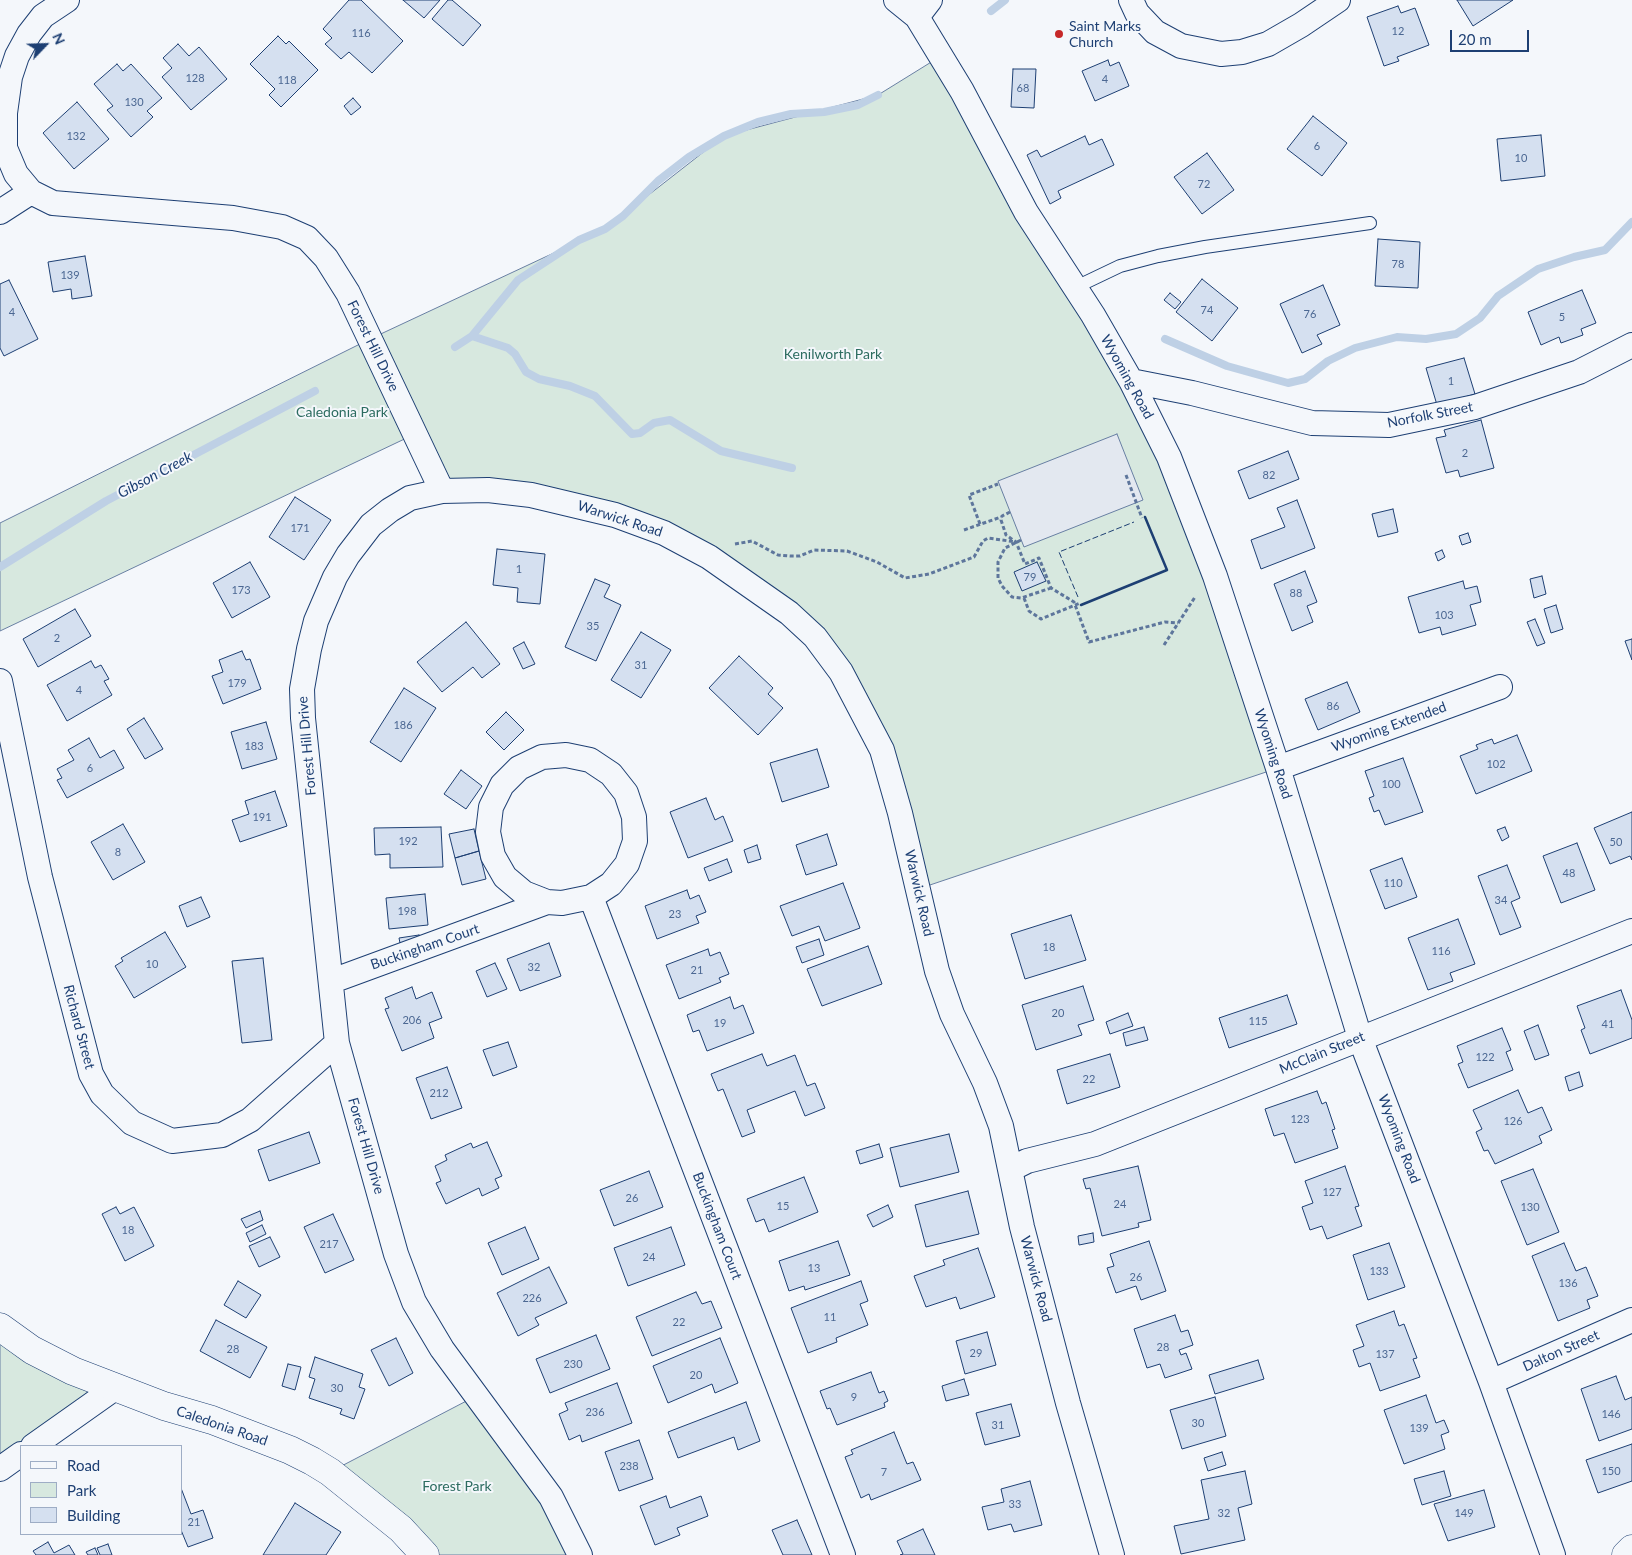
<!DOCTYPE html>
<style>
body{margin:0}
#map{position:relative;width:1632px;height:1555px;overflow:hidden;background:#f4f7fb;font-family:Lato,sans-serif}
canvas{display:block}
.legend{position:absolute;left:20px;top:1445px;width:162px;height:90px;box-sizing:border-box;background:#f4f7fb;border:1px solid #9eadc5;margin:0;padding:6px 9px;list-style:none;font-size:15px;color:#1d3f73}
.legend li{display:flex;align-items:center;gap:10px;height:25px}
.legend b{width:25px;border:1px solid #9eadc5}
.north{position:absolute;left:20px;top:20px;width:50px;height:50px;-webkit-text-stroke:4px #f4f7fb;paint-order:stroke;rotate:66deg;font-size:14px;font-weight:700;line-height:20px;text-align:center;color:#1d3f73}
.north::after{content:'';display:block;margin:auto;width:18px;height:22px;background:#1d3f73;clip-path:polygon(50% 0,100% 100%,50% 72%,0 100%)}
.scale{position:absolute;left:1450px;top:30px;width:79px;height:22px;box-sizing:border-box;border:2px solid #1d3f73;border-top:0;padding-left:6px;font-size:15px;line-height:18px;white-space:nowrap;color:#1d3f73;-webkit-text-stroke:4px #f4f7fb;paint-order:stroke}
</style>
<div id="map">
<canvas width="1632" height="1555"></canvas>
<ul class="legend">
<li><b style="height:6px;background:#f4f7fb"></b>Road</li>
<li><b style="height:14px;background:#d7e8df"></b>Park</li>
<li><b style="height:14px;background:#d5e0f0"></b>Building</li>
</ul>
<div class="north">N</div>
<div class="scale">20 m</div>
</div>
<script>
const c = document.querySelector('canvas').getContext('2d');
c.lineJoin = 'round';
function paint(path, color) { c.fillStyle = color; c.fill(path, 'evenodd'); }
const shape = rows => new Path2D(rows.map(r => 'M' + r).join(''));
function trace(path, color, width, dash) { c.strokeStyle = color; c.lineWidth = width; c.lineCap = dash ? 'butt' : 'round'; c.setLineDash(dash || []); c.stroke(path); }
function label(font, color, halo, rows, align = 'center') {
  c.font = font + ' Lato,sans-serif'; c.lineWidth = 4; c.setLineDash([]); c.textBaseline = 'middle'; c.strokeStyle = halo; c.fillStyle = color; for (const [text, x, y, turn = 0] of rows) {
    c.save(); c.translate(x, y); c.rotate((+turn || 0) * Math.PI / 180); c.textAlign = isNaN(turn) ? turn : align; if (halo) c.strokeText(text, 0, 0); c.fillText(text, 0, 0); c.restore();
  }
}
const green = shape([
 [941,56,1131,381,1278,768,918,889,900,813,815,637,639,523,442,491,415,434,0,631,0,523,370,339,605,229,724,136,878,95,941,56],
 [0,1327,115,1388,0,1468,0,1327],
 [476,1396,580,1555,425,1555,330,1472,476,1396]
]);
paint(green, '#d7e8df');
trace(green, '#687fa3', 1);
const parking = shape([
 [1117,434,1143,500,1024,547,998,481,1117,434]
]);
paint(parking, '#e3e8f0');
trace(parking, '#687fa3', 1);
trace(shape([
 [991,11,1005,0],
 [472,336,508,348,515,354,526,372,539,379,570,386,595,396,632,434,640,433,654,423,670,420,721,451,792,468],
 [1165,339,1227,366,1288,383,1305,379,1328,361,1355,348,1397,337,1426,339,1456,334,1480,318,1498,296,1538,269,1574,257,1605,250,1632,222],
 [455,347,472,336,518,280,579,240,605,229,623,216,658,181,689,157,724,136,758,122,791,114,824,112,858,105,878,95],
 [0,567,106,501,315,391]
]), '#bed0e5', 8);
const building = shape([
 [349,0,361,0,403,41,372,73,349,52,341,59,325,44,332,38,323,29,349,0],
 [403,0,440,0,424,18,403,0],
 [448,0,452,0,481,25,463,46,432,19,448,0],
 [1457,0,1513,0,1473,26,1457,0],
 [1398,6,1401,13,1415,8,1429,45,1397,57,1399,61,1384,66,1367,17,1398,6],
 [278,36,286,44,289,41,318,70,281,107,269,95,275,89,250,64,278,36],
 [178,44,189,56,199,47,227,79,191,110,162,77,172,68,163,58,178,44],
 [1108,60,1110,66,1119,62,1129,86,1095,101,1082,71,1108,60],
 [117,64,123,71,131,64,162,98,147,111,153,117,131,137,107,110,113,106,94,84,117,64],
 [1013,69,1036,69,1034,108,1011,107,1013,69],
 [353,98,361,107,351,115,344,106,353,98],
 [77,102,109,139,74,169,43,133,77,102],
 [1313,116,1347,143,1322,176,1287,149,1313,116],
 [1541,135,1545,176,1501,181,1497,139,1541,135],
 [1085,136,1089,145,1102,139,1114,165,1058,191,1061,198,1050,204,1027,155,1037,150,1041,157,1085,136],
 [1207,153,1234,190,1202,214,1174,177,1207,153],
 [1378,239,1420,242,1418,288,1375,286,1378,239],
 [85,256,92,296,72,299,71,289,53,292,48,262,85,256],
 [1202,279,1238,308,1212,341,1176,312,1202,279],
 [9,280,38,339,4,356,0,348,0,284,9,280],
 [1323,285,1340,325,1317,335,1322,344,1302,353,1280,304,1323,285],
 [1582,290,1596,323,1581,329,1583,335,1561,343,1559,337,1541,345,1528,312,1582,290],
 [1170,293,1181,302,1175,309,1164,300,1170,293],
 [1464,358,1475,394,1437,405,1426,368,1464,358],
 [1481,420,1494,468,1460,477,1458,470,1446,473,1436,438,1446,436,1444,430,1481,420],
 [1288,451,1299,479,1249,499,1238,471,1288,451],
 [295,497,331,520,304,560,269,537,295,497],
 [1297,500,1315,548,1261,569,1251,540,1285,527,1277,508,1297,500],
 [1393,509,1398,532,1378,537,1372,514,1393,509],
 [1468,533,1471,542,1462,545,1459,536,1468,533],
 [497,549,545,554,540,604,517,602,518,588,493,585,497,549],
 [1442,550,1445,557,1438,561,1435,553,1442,550],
 [250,562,270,597,232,618,213,583,250,562],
 [1037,562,1046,581,1022,591,1014,572,1037,562],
 [1305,571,1317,602,1307,606,1313,622,1292,631,1274,584,1305,571],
 [1542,576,1546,594,1534,598,1530,579,1542,576],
 [595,579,610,585,604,597,621,605,596,661,565,647,595,579],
 [1463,581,1465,589,1477,586,1481,602,1470,605,1476,625,1442,635,1440,627,1419,633,1408,597,1463,581],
 [1556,605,1563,629,1551,633,1544,609,1556,605],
 [75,609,91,636,38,667,23,639,75,609],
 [1535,619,1545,643,1537,646,1527,622,1535,619],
 [466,622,500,664,482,678,473,667,442,692,417,662,466,622],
 [641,632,671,650,641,698,611,680,641,632],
 [1632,639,1632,660,1625,641,1632,639],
 [524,642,535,664,523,669,513,648,524,642],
 [242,651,246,660,250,659,261,689,223,704,212,676,223,672,219,660,242,651],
 [739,656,773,688,768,694,783,708,758,735,709,688,739,656],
 [91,661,95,668,101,665,109,679,104,681,112,695,67,721,47,685,91,661],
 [1347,682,1360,712,1318,730,1305,699,1347,682],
 [404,688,436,708,401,762,370,742,404,688],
 [506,712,524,730,504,750,486,732,506,712],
 [144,718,163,749,145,759,127,729,144,718],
 [266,722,277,759,242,769,231,732,266,722],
 [1517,735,1532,771,1476,794,1460,756,1478,749,1476,745,1492,739,1494,744,1517,735],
 [89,738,100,758,114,750,124,768,67,798,57,780,62,778,57,769,74,760,68,750,89,738],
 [817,749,829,787,782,802,770,763,817,749],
 [1403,758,1423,812,1385,825,1379,810,1374,812,1369,798,1374,796,1365,771,1403,758],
 [461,770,482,786,466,809,444,794,461,770],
 [275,791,287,826,240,842,232,820,249,814,245,801,275,791],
 [706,798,715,820,723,816,733,841,688,858,670,812,706,798],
 [1632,812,1632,860,1630,856,1610,864,1594,828,1632,812],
 [123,824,145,862,113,880,91,842,123,824],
 [441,827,443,867,390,868,390,854,375,855,374,828,441,827],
 [1505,827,1509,837,1502,841,1497,830,1505,827],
 [474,829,479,851,455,858,449,834,474,829],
 [827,834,837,865,806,875,796,845,827,834],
 [1577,843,1595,890,1561,903,1543,856,1577,843],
 [757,845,761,859,748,863,744,850,757,845],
 [479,851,486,879,462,885,455,858,479,851],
 [1402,858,1417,897,1385,909,1370,870,1402,858],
 [727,859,732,872,709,881,704,868,727,859],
 [1507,865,1520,898,1511,902,1521,927,1500,935,1478,876,1507,865],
 [843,883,860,928,825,941,819,926,792,936,780,906,843,883],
 [687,890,690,899,699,895,706,912,696,916,699,923,657,939,645,906,687,890],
 [425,894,428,925,389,929,386,898,425,894],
 [201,897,210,917,187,927,179,906,201,897],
 [1071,915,1086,960,1025,979,1011,934,1071,915],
 [1458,919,1475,964,1450,973,1453,981,1428,990,1408,938,1458,919],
 [165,932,186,967,134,998,115,966,123,961,121,958,165,932],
 [419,935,420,945,401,948,399,938,419,935],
 [819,939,824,955,802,963,796,947,819,939],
 [549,943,561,976,520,991,507,959,549,943],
 [868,946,882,984,822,1006,807,969,868,946],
 [708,949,710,956,720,952,729,974,719,978,721,982,679,999,666,965,708,949],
 [263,958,272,1040,242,1043,232,961,263,958],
 [495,963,507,989,487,997,476,971,495,963],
 [1083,986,1094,1020,1078,1025,1082,1035,1036,1050,1022,1005,1083,986],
 [412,987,416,999,432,992,442,1018,429,1023,434,1038,402,1051,385,1009,389,1008,385,998,412,987],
 [1621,990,1632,1020,1632,1038,1590,1054,1581,1030,1585,1028,1577,1006,1621,990],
 [1287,995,1297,1024,1229,1048,1219,1018,1287,995],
 [730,997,734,1009,743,1005,754,1033,707,1051,699,1030,693,1032,687,1015,730,997],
 [1128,1013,1133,1026,1110,1034,1106,1022,1128,1013],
 [1538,1025,1549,1055,1535,1060,1524,1031,1538,1025],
 [1144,1027,1148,1040,1126,1046,1123,1033,1144,1027],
 [1502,1028,1511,1050,1506,1052,1513,1070,1468,1088,1458,1064,1463,1062,1457,1046,1502,1028],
 [508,1042,517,1067,493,1076,483,1050,508,1042],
 [762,1054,767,1066,795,1055,807,1086,815,1083,825,1108,805,1116,795,1091,747,1110,755,1132,742,1137,723,1089,718,1091,711,1074,762,1054],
 [1110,1054,1120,1087,1067,1104,1057,1070,1110,1054],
 [447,1067,462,1108,431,1119,416,1078,447,1067],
 [1579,1072,1583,1086,1569,1091,1565,1077,1579,1072],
 [1518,1090,1528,1113,1542,1107,1552,1130,1539,1136,1542,1143,1495,1164,1488,1150,1484,1151,1476,1132,1482,1129,1473,1110,1518,1090],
 [1317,1091,1322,1104,1326,1102,1335,1129,1332,1130,1338,1148,1295,1163,1284,1133,1274,1136,1265,1109,1317,1091],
 [309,1132,320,1163,269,1181,258,1150,309,1132],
 [949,1134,959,1172,900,1187,890,1148,949,1134],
 [487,1142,502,1176,495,1179,499,1188,482,1196,479,1188,446,1204,436,1183,441,1181,435,1166,447,1160,445,1155,471,1143,473,1148,487,1142],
 [879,1144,883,1157,860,1164,856,1151,879,1144],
 [1138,1166,1151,1220,1138,1223,1139,1227,1102,1236,1090,1188,1086,1189,1083,1179,1138,1166],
 [1345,1166,1359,1206,1355,1207,1362,1226,1327,1239,1322,1226,1310,1230,1302,1207,1313,1203,1305,1181,1345,1166],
 [1533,1169,1559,1232,1527,1245,1501,1181,1533,1169],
 [649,1171,663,1207,614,1226,600,1190,649,1171],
 [804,1177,818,1212,769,1232,764,1219,756,1222,747,1199,804,1177],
 [968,1191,979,1234,926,1247,915,1205,968,1191],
 [888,1205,893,1217,873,1227,867,1215,888,1205],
 [116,1207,120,1214,134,1207,154,1246,125,1261,102,1214,116,1207],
 [260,1211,263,1220,246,1228,241,1219,260,1211],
 [333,1214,354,1260,325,1273,304,1227,333,1214],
 [262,1225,266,1234,250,1242,246,1233,262,1225],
 [525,1227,539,1259,502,1275,488,1243,525,1227],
 [671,1227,685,1265,628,1286,614,1248,671,1227],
 [1093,1233,1094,1242,1079,1245,1078,1236,1093,1233],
 [270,1237,280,1257,259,1267,249,1246,270,1237],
 [838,1241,850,1275,805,1290,804,1286,789,1291,779,1261,838,1241],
 [1149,1241,1166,1291,1141,1300,1136,1286,1116,1293,1107,1268,1114,1266,1110,1254,1149,1241],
 [1389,1243,1405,1287,1368,1300,1353,1255,1389,1243],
 [1564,1243,1576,1271,1586,1267,1598,1296,1587,1300,1590,1308,1558,1321,1532,1256,1564,1243],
 [978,1248,995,1297,960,1309,956,1297,926,1307,914,1276,945,1265,943,1260,978,1248],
 [549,1267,567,1303,535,1318,539,1325,518,1336,497,1293,549,1267],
 [238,1281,261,1295,246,1318,224,1305,238,1281],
 [861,1281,868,1301,860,1304,868,1325,836,1338,837,1342,808,1353,791,1308,861,1281],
 [696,1292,702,1304,711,1301,722,1328,652,1356,636,1317,696,1292],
 [1394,1311,1399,1326,1404,1324,1417,1358,1413,1359,1420,1377,1380,1391,1370,1363,1359,1367,1353,1350,1364,1346,1356,1325,1394,1311],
 [1175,1315,1181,1332,1188,1330,1193,1345,1179,1350,1181,1355,1186,1353,1192,1369,1165,1378,1160,1364,1147,1368,1134,1329,1175,1315],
 [216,1320,267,1347,250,1378,200,1351,216,1320],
 [987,1332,996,1365,965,1374,956,1341,987,1332],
 [596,1335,610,1369,550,1393,536,1359,596,1335],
 [396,1338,413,1373,389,1386,371,1350,396,1338],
 [720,1338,738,1383,715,1393,712,1384,668,1403,653,1366,720,1338],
 [315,1357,363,1374,359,1387,365,1389,354,1419,340,1414,342,1409,309,1398,315,1379,309,1377,315,1357],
 [1258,1360,1264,1379,1215,1394,1209,1375,1258,1360],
 [288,1364,301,1367,295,1390,282,1386,288,1364],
 [871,1372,879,1393,884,1391,888,1401,884,1403,885,1407,837,1425,830,1408,827,1409,820,1391,871,1372],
 [1616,1376,1625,1400,1632,1397,1632,1429,1599,1441,1581,1389,1616,1376],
 [964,1379,969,1395,946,1401,942,1386,964,1379],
 [617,1383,632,1423,582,1442,580,1435,569,1440,559,1414,568,1410,565,1403,617,1383],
 [1426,1395,1436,1423,1444,1420,1449,1432,1441,1435,1445,1449,1404,1464,1384,1410,1426,1395],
 [1215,1397,1226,1436,1182,1449,1170,1410,1215,1397],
 [746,1402,760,1441,738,1450,734,1437,678,1458,668,1432,746,1402],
 [1011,1404,1020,1436,985,1445,976,1413,1011,1404],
 [894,1432,907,1464,913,1462,921,1480,871,1500,869,1494,861,1498,845,1457,853,1454,851,1450,894,1432],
 [639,1440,653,1479,619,1491,605,1452,639,1440],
 [1632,1444,1632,1481,1598,1493,1586,1460,1632,1444],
 [1222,1452,1226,1465,1208,1471,1204,1458,1222,1452],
 [1245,1471,1252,1504,1238,1508,1245,1540,1181,1554,1174,1526,1209,1519,1201,1480,1245,1471],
 [1444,1471,1451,1496,1422,1505,1414,1479,1444,1471],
 [1030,1481,1042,1525,1014,1532,1011,1524,988,1530,982,1507,1004,1502,1001,1489,1030,1481],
 [181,1488,191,1514,203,1510,213,1538,188,1547,181,1530,181,1488],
 [1484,1490,1495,1527,1448,1541,1434,1504,1484,1490],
 [666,1496,670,1508,701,1496,708,1516,677,1528,680,1535,655,1545,640,1506,666,1496],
 [295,1503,341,1532,326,1555,263,1555,295,1503],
 [797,1520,812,1555,783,1555,772,1530,797,1520],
 [923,1529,935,1555,900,1555,903,1554,897,1541,923,1529],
 [48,1542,54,1553,69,1545,75,1555,36,1555,33,1551,48,1542],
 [108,1544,112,1555,100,1555,97,1548,108,1544],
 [95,1548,98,1555,88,1555,86,1552,95,1548]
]);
paint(building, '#d5e0f0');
trace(building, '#1d3f73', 1);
const service = shape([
 [1076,287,1120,266,1158,256,1205,247,1370,223]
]);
const minor = shape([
 [67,0,43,16,29,34,17,56,10,77,5,113,5,148,16,174,31,192,53,203,233,218,282,227,307,238,326,258,348,293,442,491],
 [896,0,917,17,962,91,1026,212,1093,315,1131,381,1169,457,1215,576,1278,768,1360,1038,1491,1382,1553,1555],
 [1131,0,1137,13,1155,32,1181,46,1221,54,1242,52,1268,44,1301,25,1338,0],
 [917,17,930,0],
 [0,212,31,192],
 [1131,381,1192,393,1312,423,1389,425,1475,407,1579,372,1632,345],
 [0,681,40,877,91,1074,102,1094,132,1123,172,1141,222,1135,250,1120,337,1043],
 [1278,768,1500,687],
 [591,897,843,1555],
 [332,981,547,902,562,903,591,897,611,884,627,864,635,841,634,817,626,793,611,774,590,760,566,755,542,757,519,768,502,785,491,807,488,832,493,856,505,877,524,893,547,902],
 [1011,1169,1027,1161,1095,1144,1632,931],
 [1491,1382,1632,1320],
 [33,1446,115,1388],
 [0,1469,21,1454],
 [580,1555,551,1497,442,1349,414,1302,396,1254,337,1043,303,718,302,689,309,649,316,621,335,577,348,555,371,525,390,510,410,498,442,491,488,490,531,495,615,515,664,533,709,557,789,613,815,637,841,672,882,750,900,813,937,971,952,1014,985,1083,1001,1126,1022,1227,1068,1403,1112,1555]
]);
const tertiary = shape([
 [0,1327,32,1350,73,1371,164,1406,212,1420,290,1450,312,1461,330,1472,401,1529,425,1555],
 [1626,1555,1632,1549]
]);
trace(service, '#1d3f73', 14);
trace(minor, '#1d3f73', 26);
trace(tertiary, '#1d3f73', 29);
trace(shape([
 [1126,475,1142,518],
 [1010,512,1002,516,1001,520,1006,535,1016,542,1025,564,1039,558,1051,588,1074,602,1089,642,1165,622,1178,623],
 [980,524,969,495,998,484],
 [964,530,1001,517],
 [1021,540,1005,548,998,562,998,578,1002,586,1012,597,1021,598,1051,588],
 [735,544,752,541,778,555,790,556,800,556,814,550,847,551,877,562,905,578,929,574,974,557,983,541,988,538,1016,542],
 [1024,598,1029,611,1041,619,1080,603],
 [1164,645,1195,597]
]), '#5e769c', 3, [4, 2.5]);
trace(service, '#f4f7fb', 12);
trace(minor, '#f4f7fb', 24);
trace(tertiary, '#f4f7fb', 28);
trace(shape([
 [1078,597,1059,552,1134,522]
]), '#1d3f73', 1, [6, 2.5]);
trace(shape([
 [1081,605,1167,570,1145,517]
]), '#1d3f73', 2.5);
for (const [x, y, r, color] of [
 [1059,34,5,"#c62828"]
]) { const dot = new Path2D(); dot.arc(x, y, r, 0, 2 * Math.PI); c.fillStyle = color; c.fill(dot); trace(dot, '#f4f7fb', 2); }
label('11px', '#4b6792', null, [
 ["12",1398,31],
 ["116",361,33],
 ["128",195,78],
 ["4",1105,79],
 ["118",287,80],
 ["68",1023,88],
 ["130",134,102],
 ["132",76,136],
 ["6",1317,146],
 ["10",1521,158],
 ["72",1204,184],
 ["78",1398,264],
 ["139",70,275],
 ["74",1207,310],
 ["4",12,312],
 ["76",1310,314],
 ["5",1562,317],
 ["1",1451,381],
 ["2",1465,453],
 ["82",1269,475],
 ["171",300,528],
 ["1",519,569],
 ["79",1030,577],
 ["173",241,590],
 ["88",1296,593],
 ["103",1444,615],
 ["35",593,626],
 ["2",57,638],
 ["31",641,665],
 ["179",237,683],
 ["4",79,690],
 ["86",1333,706],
 ["186",403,725],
 ["183",254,746],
 ["102",1496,764],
 ["6",90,768],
 ["100",1391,784],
 ["191",262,817],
 ["192",408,841],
 ["50",1616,842],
 ["8",118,852],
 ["48",1569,873],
 ["110",1393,883],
 ["34",1501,900],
 ["198",407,911],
 ["23",675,914],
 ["18",1049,947],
 ["116",1441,951],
 ["10",152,964],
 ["32",534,967],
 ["21",697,970],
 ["20",1058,1013],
 ["206",412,1020],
 ["115",1258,1021],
 ["19",720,1023],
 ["41",1608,1024],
 ["122",1485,1057],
 ["22",1089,1079],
 ["212",439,1093],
 ["123",1300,1119],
 ["126",1513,1121],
 ["127",1332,1192],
 ["26",632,1198],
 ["24",1120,1204],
 ["15",783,1206],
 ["130",1530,1207],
 ["18",128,1230],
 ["217",329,1244],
 ["24",649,1257],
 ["13",814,1268],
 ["133",1379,1271],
 ["26",1136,1277],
 ["136",1568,1283],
 ["226",532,1298],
 ["11",830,1317],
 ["22",679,1322],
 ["28",1163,1347],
 ["28",233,1349],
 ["29",976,1353],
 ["137",1385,1354],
 ["230",573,1364],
 ["20",696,1375],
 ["30",337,1388],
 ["9",854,1397],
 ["236",595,1412],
 ["146",1611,1414],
 ["30",1198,1423],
 ["31",998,1425],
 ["139",1419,1428],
 ["238",629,1466],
 ["150",1611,1471],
 ["7",884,1472],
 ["33",1015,1504],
 ["32",1224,1513],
 ["149",1464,1513],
 ["21",194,1522]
]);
label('14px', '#1d3f73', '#f4f7fb', [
 ["Saint Marks",1069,26],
 ["Church",1069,42]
], 'left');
label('14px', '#1d3f73', '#f4f7fb', [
 ["Forest Hill Drive",373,346,64],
 ["Wyoming Road",1127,377,61],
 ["Norfolk Street",1430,415,-11],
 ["Warwick Road",620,519,18],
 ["Wyoming Extended",1389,727,-20],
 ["Forest Hill Drive",307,746,-95],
 ["Wyoming Road",1273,754,72],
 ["Warwick Road",919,893,77],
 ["Buckingham Court",425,947,-19],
 ["Richard Street",79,1027,75],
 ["McClain Street",1322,1053,-22],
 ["Wyoming Road",1399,1139,69],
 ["Forest Hill Drive",366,1146,74],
 ["Buckingham Court",717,1226,69],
 ["Warwick Road",1036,1279,75],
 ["Dalton Street",1561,1351,-24],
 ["Caledonia Road",222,1426,19]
]);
label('14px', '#2c6c60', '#f4f7fb', [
 ["Kenilworth Park",833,354],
 ["Caledonia Park",342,412],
 ["Forest Park",457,1486]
]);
label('italic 15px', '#1d3f73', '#f4f7fb', [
 ["Gibson Creek",155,475,-28]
]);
</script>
